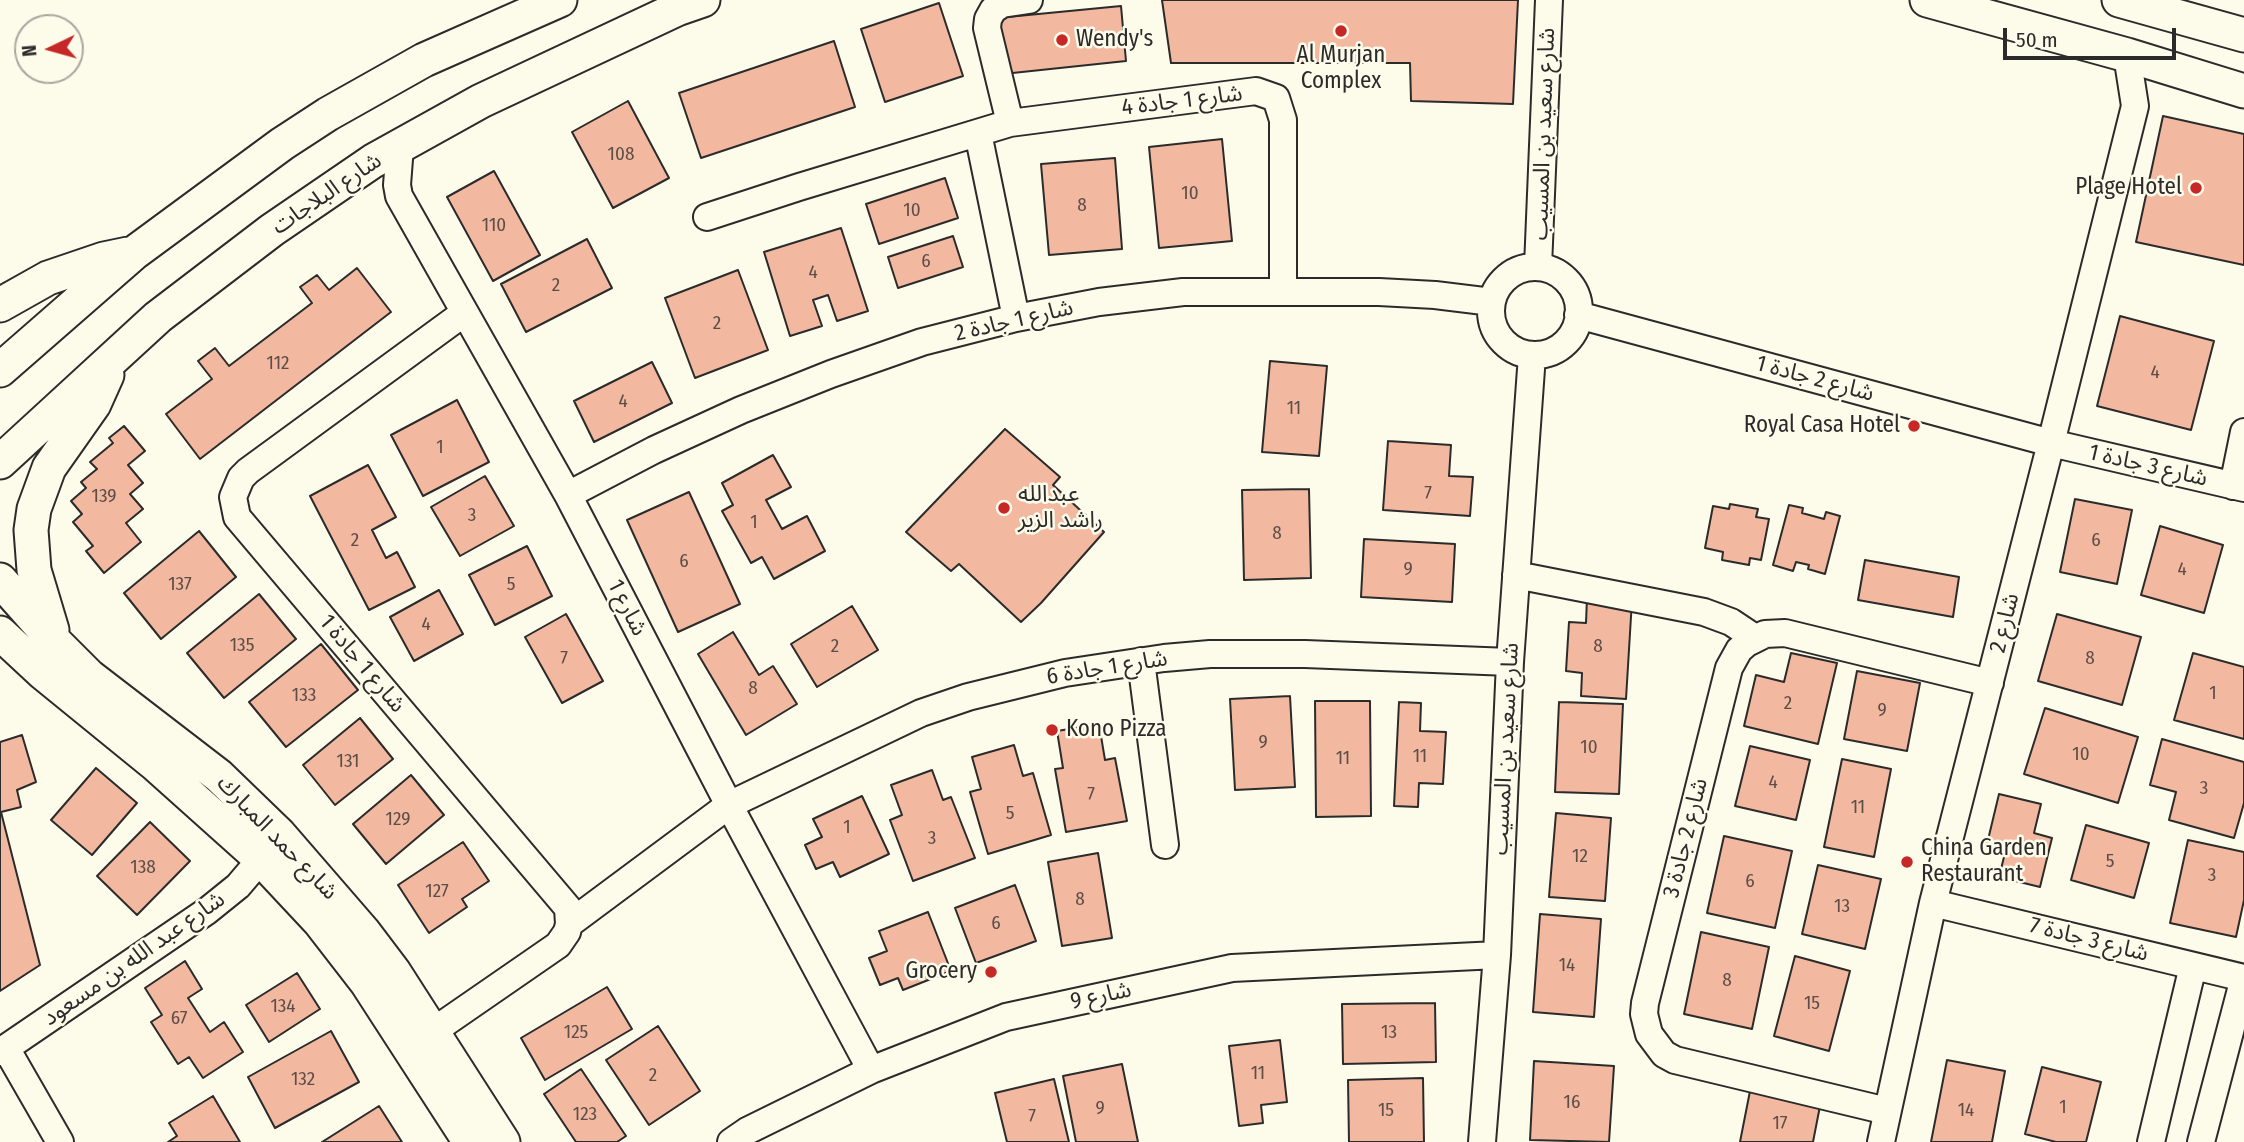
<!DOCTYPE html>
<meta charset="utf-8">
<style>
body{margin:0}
#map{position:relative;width:2244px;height:1142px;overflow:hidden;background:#fdfbea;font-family:"Fira Sans Condensed",sans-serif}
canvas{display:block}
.north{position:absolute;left:14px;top:14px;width:70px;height:70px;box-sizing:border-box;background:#fdfbea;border:2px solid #a9a89e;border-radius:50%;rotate:265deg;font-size:19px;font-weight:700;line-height:28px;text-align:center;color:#2b2b2b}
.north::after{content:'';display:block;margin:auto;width:24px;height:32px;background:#c62828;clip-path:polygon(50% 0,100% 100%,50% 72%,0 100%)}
.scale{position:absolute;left:2003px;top:28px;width:173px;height:32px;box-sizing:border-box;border:4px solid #2b2b2b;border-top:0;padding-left:9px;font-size:21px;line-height:24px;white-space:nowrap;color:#2b2b2b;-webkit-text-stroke:5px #fdfbea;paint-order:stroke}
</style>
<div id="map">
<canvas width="2244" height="1142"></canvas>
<div class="north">N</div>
<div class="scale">50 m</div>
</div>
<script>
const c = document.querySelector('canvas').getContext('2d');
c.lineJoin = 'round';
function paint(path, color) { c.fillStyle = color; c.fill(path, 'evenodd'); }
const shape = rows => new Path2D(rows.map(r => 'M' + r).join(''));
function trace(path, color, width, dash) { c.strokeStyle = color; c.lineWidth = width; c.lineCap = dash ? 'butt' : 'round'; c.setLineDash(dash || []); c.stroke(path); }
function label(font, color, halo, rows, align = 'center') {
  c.font = font + ' "Fira Sans Condensed","Noto Sans Arabic",sans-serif'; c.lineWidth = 5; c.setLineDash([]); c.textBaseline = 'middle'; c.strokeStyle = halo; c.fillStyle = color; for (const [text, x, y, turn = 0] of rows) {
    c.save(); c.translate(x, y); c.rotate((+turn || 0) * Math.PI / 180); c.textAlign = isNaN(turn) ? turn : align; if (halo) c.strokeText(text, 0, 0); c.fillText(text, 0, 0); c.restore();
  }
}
const building = shape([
 [1162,0,1518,0,1513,104,1411,101,1410,63,1171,63,1162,0],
 [939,3,963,76,885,102,861,29,939,3],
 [1121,6,1126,61,1003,74,997,18,1121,6],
 [834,41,855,107,701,158,679,93,834,41],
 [628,101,669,178,613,208,572,132,628,101],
 [2163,116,2244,134,2244,265,2136,242,2163,116],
 [1222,139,1232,241,1159,248,1149,147,1222,139],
 [1115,158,1122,249,1049,255,1041,164,1115,158],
 [494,171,540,255,493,281,447,197,494,171],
 [945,178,958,218,879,244,866,204,945,178],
 [841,228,868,311,837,321,828,295,813,300,822,326,790,336,764,252,841,228],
 [953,236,963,267,898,288,888,257,953,236],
 [587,239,612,288,526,332,501,284,587,239],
 [357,268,391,312,200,459,166,414,212,379,198,361,215,348,229,366,312,303,300,287,317,275,329,290,357,268],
 [738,270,768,350,695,378,665,298,738,270],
 [2120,316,2214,341,2191,430,2097,406,2120,316],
 [1270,361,1327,366,1319,456,1262,452,1270,361],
 [652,362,672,403,594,442,574,401,652,362],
 [457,400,489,462,423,496,391,435,457,400],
 [124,426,145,451,128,465,143,483,130,494,143,509,126,523,141,542,104,573,86,551,93,546,73,522,82,514,71,501,86,488,81,482,97,469,90,462,113,443,109,438,124,426],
 [1005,429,1060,477,1053,485,1104,532,1041,603,1021,622,959,564,951,571,906,532,1005,429],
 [1388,441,1451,445,1449,476,1473,477,1470,516,1383,510,1388,441],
 [773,455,791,487,766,500,782,529,807,516,825,551,774,579,762,557,751,563,722,511,733,505,722,483,773,455],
 [368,465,396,517,372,530,386,558,397,552,415,587,369,610,310,496,368,465],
 [485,476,514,526,460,556,431,507,485,476],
 [1309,489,1311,578,1244,580,1242,490,1309,489],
 [689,492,740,604,678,632,627,520,689,492],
 [2075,499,2132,510,2117,584,2060,572,2075,499],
 [1730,504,1758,509,1756,517,1769,519,1761,560,1750,558,1749,565,1722,560,1723,552,1705,548,1713,506,1729,509,1730,504],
 [1789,505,1803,508,1802,513,1824,519,1826,512,1840,516,1825,574,1808,569,1809,565,1796,562,1793,571,1773,565,1789,505],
 [2160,526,2223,545,2204,613,2141,595,2160,526],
 [199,531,236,577,161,639,124,593,199,531],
 [1364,539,1455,544,1452,602,1361,597,1364,539],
 [527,546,552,596,495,625,469,575,527,546],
 [1865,560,1959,577,1953,617,1858,600,1865,560],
 [439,590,463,634,414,661,390,617,439,590],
 [259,594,296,639,224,698,187,653,259,594],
 [1587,597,1632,600,1626,699,1581,696,1582,673,1566,671,1569,622,1586,623,1587,597],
 [852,606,878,650,817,687,791,644,852,606],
 [566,614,603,681,562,703,525,637,566,614],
 [2057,614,2141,637,2122,705,2038,681,2057,614],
 [733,632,759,675,773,666,797,704,746,735,698,654,733,632],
 [321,644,358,690,286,747,249,702,321,644],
 [1791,653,1837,663,1818,744,1744,726,1756,675,1784,682,1791,653],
 [2193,653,2244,667,2244,739,2174,720,2193,653],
 [1857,671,1920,683,1907,751,1844,739,1857,671],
 [1290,696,1295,787,1235,790,1230,699,1290,696],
 [1315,701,1370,701,1371,816,1316,817,1315,701],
 [1399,702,1421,703,1420,731,1446,732,1443,784,1419,783,1418,807,1394,806,1399,702],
 [1559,702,1623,704,1619,794,1555,792,1559,702],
 [2045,708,2138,737,2118,803,2024,774,2045,708],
 [360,718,393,759,335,805,303,765,360,718],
 [1099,724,1105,760,1115,758,1127,821,1066,832,1055,769,1063,768,1057,731,1099,724],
 [22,735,36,782,17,790,21,807,1,812,40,965,0,991,0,742,22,735],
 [2162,739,2244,762,2244,803,2234,838,2169,820,2176,792,2150,785,2162,739],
 [1014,745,1023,776,1033,773,1051,835,988,854,970,792,981,789,972,757,1014,745],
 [1750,746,1810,760,1796,820,1735,806,1750,746],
 [1842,759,1891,769,1874,857,1824,847,1842,759],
 [96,768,137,803,92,855,51,820,96,768],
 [932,770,943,800,951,797,975,858,913,881,890,820,902,815,891,785,932,770],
 [411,775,444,815,386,864,353,824,411,775],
 [1999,794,2041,804,2034,833,2052,838,2040,887,1999,877,2006,849,1987,844,1999,794],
 [862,796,889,854,840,877,833,862,816,869,805,845,822,837,813,819,862,796],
 [1556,813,1611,818,1605,901,1549,897,1556,813],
 [150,822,190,861,137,915,97,876,150,822],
 [2086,825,2149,843,2134,898,2071,880,2086,825],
 [1724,836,1792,851,1775,928,1707,913,1724,836],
 [2188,840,2244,852,2244,900,2236,937,2170,923,2188,840],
 [463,842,489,881,462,899,467,907,429,933,398,885,463,842],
 [1098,853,1112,938,1062,946,1048,862,1098,853],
 [1818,865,1881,879,1865,949,1802,934,1818,865],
 [1015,885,1036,941,976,963,955,908,1015,885],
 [928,912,951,971,903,990,898,978,880,985,869,958,887,951,879,931,928,912],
 [1540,914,1601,919,1594,1017,1533,1012,1540,914],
 [1701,932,1769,947,1752,1029,1684,1014,1701,932],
 [1795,956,1850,971,1829,1051,1774,1036,1795,956],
 [185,961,202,989,188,998,210,1032,224,1022,243,1052,203,1078,189,1057,178,1064,151,1022,162,1015,145,988,185,961],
 [297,973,320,1009,269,1042,246,1005,297,973],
 [607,987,632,1029,545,1080,521,1038,607,987],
 [1435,1003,1436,1062,1343,1064,1342,1004,1435,1003],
 [658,1026,700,1091,649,1125,606,1060,658,1026],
 [331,1031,359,1082,275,1128,248,1077,331,1031],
 [1280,1040,1287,1102,1261,1105,1263,1123,1239,1126,1229,1046,1280,1040],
 [1947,1060,2005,1071,1992,1142,1931,1142,1947,1060],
 [1534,1061,1614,1066,1609,1142,1530,1140,1534,1061],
 [1122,1064,1138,1142,1076,1142,1063,1076,1122,1064],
 [2042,1067,2101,1082,2086,1142,2056,1142,2025,1134,2042,1067],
 [581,1069,626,1136,617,1142,576,1142,544,1094,581,1069],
 [1423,1078,1424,1142,1349,1142,1348,1080,1423,1078],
 [1054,1079,1069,1142,1007,1142,995,1093,1054,1079],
 [1750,1091,1820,1106,1813,1142,1740,1142,1750,1091],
 [213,1096,240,1142,168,1142,177,1136,169,1123,213,1096],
 [379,1106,402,1142,322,1142,379,1106]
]);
paint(building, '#f2b8a0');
trace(building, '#2b2b2b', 2);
const minor = shape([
 [1010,123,987,28,988,19,993,10,1002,4,1029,0],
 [978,133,1016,318],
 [400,146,397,185,399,196,568,495,729,805,871,1070],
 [707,217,799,187,1010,123,1256,91,1276,98,1283,120,1283,292],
 [1538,267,1549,0],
 '1491 311a44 44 0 1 1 88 0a44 44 0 1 1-88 0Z',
 [1578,315,2051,443,2244,488],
 [2233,486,2244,432],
 [568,495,654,450,741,410,831,374,922,342,1016,318,1099,302,1183,292,1379,292,1435,295,1492,302],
 [1516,575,1704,612,1731,622,1755,638],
 [1141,661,1165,845],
 [1933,903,2244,978],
 [569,924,729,805,921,713,968,697,1065,673,1164,658,1210,654,1305,654,1510,662],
 [432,1032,558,945,567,932,569,924,568,908,237,517,233,497,241,478,248,471,464,313],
 [6,1048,60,1142],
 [0,1052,207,911,238,886,261,859],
 [1887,1111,1675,1060,1664,1054,1649,1034,1644,1014,1645,1003,1729,668,1739,650,1747,643,1765,634,1785,633,1990,683],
 [731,1142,747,1131,871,1070,1006,1017,1232,968,1497,955],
 [1482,1142,1497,955,1510,662,1532,355],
 [1881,1142,1933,903,2051,443,2135,106,2127,55],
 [2151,1142,2193,966],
 [2201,1142,2244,978]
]);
const major = shape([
 [1927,0,2127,55,2244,91],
 [2119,0,2244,35],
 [0,305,48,278,104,259,128,254],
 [0,370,134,253,282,144,328,114,424,60,560,0],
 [0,462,158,317,272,230,373,161,481,101,677,9,703,0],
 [0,580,55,642,89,676,219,776,279,834,363,931,394,972,503,1142],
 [52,630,34,570,31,530,34,509,49,468,94,404,107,375],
 [0,633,43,673,156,765,261,859,319,921,367,983,470,1142]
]);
trace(minor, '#2b2b2b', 30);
trace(major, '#2b2b2b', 37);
trace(minor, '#fdfbea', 26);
trace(major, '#fdfbea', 33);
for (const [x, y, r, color] of [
 [1341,31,7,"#c62828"],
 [1062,40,7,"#c62828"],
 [2196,188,7,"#c62828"],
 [1914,426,7,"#c62828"],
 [1004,508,7,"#c62828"],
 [1052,730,7,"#c62828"],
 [1907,862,7,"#c62828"],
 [991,972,7,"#c62828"]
]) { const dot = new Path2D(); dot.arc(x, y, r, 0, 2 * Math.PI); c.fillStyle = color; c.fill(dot); trace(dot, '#fdfbea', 2.5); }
label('19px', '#5d4e48', null, [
 ["108",621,155],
 ["10",1190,194],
 ["8",1082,206],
 ["10",912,211],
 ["110",494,226],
 ["6",926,262],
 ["4",813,273],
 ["2",556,286],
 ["2",717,324],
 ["112",278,364],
 ["4",2155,373],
 ["4",623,402],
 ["11",1294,409],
 ["1",440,448],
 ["7",1428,494],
 ["139",104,497],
 ["3",472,516],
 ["1",754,523],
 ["8",1277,534],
 ["2",355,541],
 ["6",2096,541],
 ["6",684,562],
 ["9",1408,570],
 ["4",2182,570],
 ["137",180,585],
 ["5",511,585],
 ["4",426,625],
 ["135",242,646],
 ["2",835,647],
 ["8",1598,647],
 ["7",564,659],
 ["8",2090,659],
 ["8",753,689],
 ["1",2213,694],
 ["133",304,696],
 ["2",1788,704],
 ["9",1882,711],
 ["9",1263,743],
 ["10",1589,748],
 ["10",2081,755],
 ["11",1420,757],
 ["11",1343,759],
 ["131",348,762],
 ["4",1773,783],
 ["3",2204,789],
 ["7",1091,795],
 ["11",1858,808],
 ["5",1010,814],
 ["129",398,820],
 ["1",847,828],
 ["3",932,839],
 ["12",1580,857],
 ["5",2110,862],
 ["138",143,868],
 ["3",2212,876],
 ["6",1750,882],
 ["127",437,892],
 ["8",1080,900],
 ["13",1842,907],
 ["6",996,924],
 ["14",1567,966],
 ["8",1727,981],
 ["15",1812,1004],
 ["134",283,1007],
 ["67",179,1019],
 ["125",576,1033],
 ["13",1389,1033],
 ["11",1258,1074],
 ["2",653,1076],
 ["132",303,1080],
 ["16",1572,1103],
 ["1",2063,1108],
 ["9",1100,1109],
 ["15",1386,1111],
 ["14",1966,1111],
 ["123",585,1115],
 ["7",1032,1117],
 ["17",1780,1124]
]);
label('23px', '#2b2b2b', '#fdfbea', [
 ["Wendy's",1076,40],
 ["Al Murjan",1341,56,"center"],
 ["Complex",1341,82,"center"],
 ["Plage Hotel",2182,188,"right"],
 ["Royal Casa Hotel",1900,426,"right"],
 ["عبدالله",1018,495],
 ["راشد الزير",1018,521],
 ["Kono Pizza",1066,730],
 ["China Garden",1921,849],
 ["Restaurant",1921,875],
 ["Grocery",977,972,"right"]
], 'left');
label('23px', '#2b2b2b', '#fdfbea', [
 ["شارع 1 جادة 4",1182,101,-7],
 ["شارع سعيد بن المسيب",1544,134,-88],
 ["شارع البلاجات",327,194,-34],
 ["شارع 1 جادة 2",1014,321,-13],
 ["شارع 2 جادة 1",1815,379,15],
 ["شارع 3 جادة 1",2148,466,13],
 ["شارع 1",627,608,63],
 ["شارع 2",2005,623,-76],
 ["شارع 1 جادة 1",362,664,50],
 ["شارع 1 جادة 6",1107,668,-9],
 ["شارع سعيد بن المسيب",1506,749,-87],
 ["شارع حمد المبارك",277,838,46],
 ["شارع 2 جادة 3",1686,838,-76],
 ["شارع 3 جادة 7",2089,940,14],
 ["شارع عبد الله بن مسعود",134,959,-35],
 ["شارع 9",1101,996,-12]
]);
</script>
